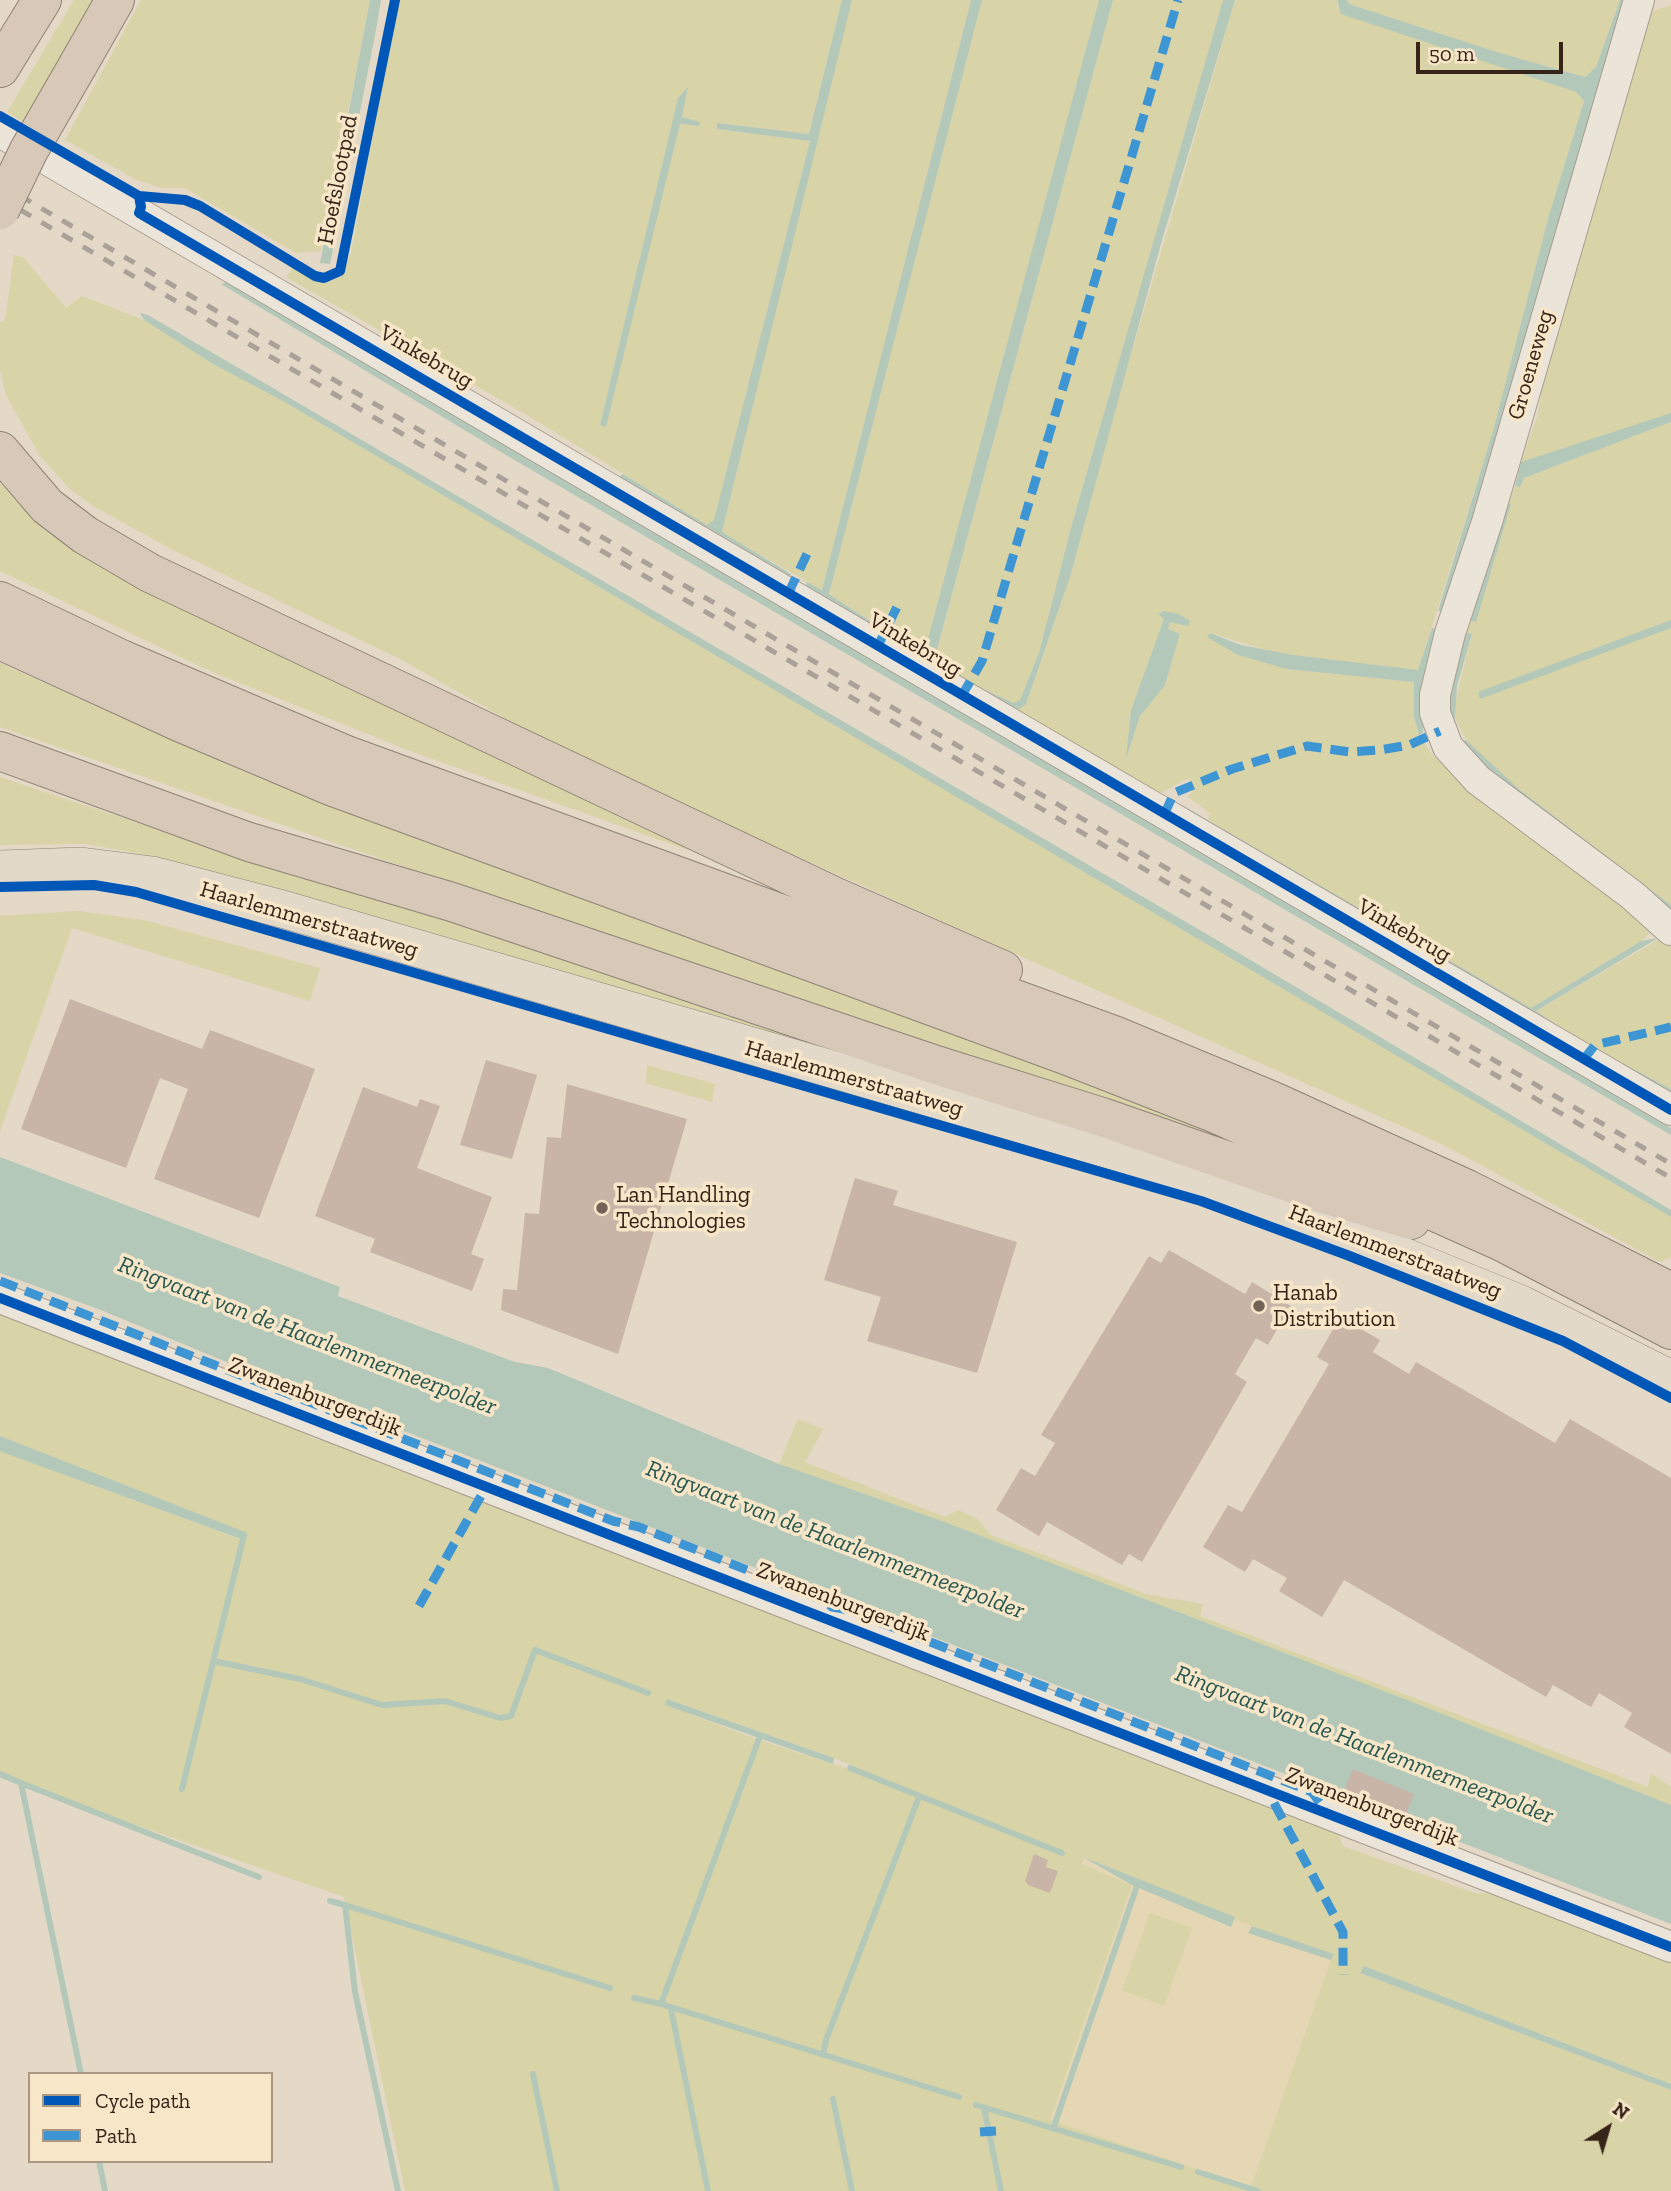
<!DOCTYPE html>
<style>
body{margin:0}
#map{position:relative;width:1671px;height:2191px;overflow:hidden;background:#e4d8c6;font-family:"Zilla Slab",serif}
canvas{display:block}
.legend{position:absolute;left:28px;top:2072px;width:245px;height:91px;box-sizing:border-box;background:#f8e6c9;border:2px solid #aa9883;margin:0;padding:9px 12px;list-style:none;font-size:21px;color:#362419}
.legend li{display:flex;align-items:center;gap:14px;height:35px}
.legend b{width:35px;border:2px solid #aa9883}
.north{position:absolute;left:1573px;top:2093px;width:70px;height:70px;-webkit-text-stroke:5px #f8e6c9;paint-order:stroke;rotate:37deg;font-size:19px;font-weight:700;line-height:28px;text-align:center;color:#362419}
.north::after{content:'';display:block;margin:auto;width:24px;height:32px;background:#362419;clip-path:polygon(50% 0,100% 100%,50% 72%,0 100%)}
.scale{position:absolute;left:1416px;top:42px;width:147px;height:32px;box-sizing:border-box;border:4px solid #362419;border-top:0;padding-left:9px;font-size:21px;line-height:24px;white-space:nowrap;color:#362419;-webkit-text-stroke:5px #f8e6c9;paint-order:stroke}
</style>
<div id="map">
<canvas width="1671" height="2191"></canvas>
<ul class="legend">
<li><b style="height:9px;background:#0057b8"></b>Cycle path</li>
<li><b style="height:9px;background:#3e95d4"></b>Path</li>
</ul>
<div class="north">N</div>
<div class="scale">50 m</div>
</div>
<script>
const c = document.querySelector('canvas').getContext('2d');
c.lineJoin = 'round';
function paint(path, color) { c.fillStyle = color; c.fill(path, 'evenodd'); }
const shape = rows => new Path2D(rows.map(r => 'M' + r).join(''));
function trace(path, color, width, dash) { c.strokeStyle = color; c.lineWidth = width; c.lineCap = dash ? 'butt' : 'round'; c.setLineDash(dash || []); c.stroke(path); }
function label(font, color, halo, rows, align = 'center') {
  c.font = font + ' "Zilla Slab",serif'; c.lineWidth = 7; c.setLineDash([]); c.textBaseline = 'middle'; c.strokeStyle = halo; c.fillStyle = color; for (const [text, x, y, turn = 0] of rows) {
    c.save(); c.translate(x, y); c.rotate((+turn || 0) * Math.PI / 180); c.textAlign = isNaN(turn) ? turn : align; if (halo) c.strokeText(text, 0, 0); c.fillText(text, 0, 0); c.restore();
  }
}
paint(shape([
 [1083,1857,1334,1954,1251,2187,1050,2120,1132,1885,1081,1863]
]), '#e6d7b4');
paint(shape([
 [74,0,95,0,23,122,7,112],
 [141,0,370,0,321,251,296,253,185,188,161,188,137,180,65,140],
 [398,0,842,0,809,134,717,123,717,129,810,141,714,521,707,525,522,412,286,277,293,268,319,280,332,281,340,276,351,253],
 [688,89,682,117,700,122,698,126,680,124,605,427,600,425,678,98],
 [850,0,971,0,822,590,722,533],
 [982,0,1099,0,925,651,895,637,829,594],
 [1113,0,1223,0,1072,524,1039,653,1020,700,1014,704,982,688,1015,712,1026,704,1070,577,1113,416,1235,0,1337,0,1337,7,1576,92,1584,101,1549,215,1493,431,1418,671,1276,653,1211,633,1287,669,1415,682,1414,717,1419,736,1433,756,1454,776,1656,927,1641,941,1531,1008,1218,826,1208,819,1210,813,1188,797,1192,791,1189,778,1151,798,1016,722,935,658],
 [1159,615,1187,626,1171,621,1167,629,1180,634,1165,685,1140,716,1127,755,1131,710,1164,619],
 [1347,0,1620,0,1596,67,1585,77,1500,53,1349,4],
 [1671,5,1671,415,1521,462,1538,414,1552,326,1648,13],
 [14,255,23,257,66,308,82,296,144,320,213,364,281,400,1671,1217,1671,1257,1660,1262,1444,1145,684,806,524,729,400,659,175,551,93,506,71,490,40,456,6,395,0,369,0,322,5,321],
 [1671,422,1671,620,1478,693,1671,628,1671,905,1520,790,1482,757,1466,740,1455,718,1455,704,1472,634,1464,632,1515,486,1520,487,1524,478],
 [0,483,49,533,104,570,776,875,682,848,413,752,212,672,0,571],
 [0,663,254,776,671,932,1004,1048,1295,1163,517,906,0,727],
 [0,777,243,858,457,921,996,1101,135,853,86,844,0,845],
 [78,911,144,920,320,968,310,1001,72,928,0,1131,0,916],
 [1668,934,1671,937,1671,1089,1585,1043,1536,1011],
 [647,1065,715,1084,712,1102,646,1083],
 [0,1310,294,1421,308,1436,318,1440,329,1435,1337,1830,1343,1846,1475,1893,1499,1894,1671,1957,1671,2084,1364,1966,1360,1973,1671,2090,1671,2191,405,2191,344,1897,0,1778,0,1451,240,1539,247,1535,0,1436],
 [668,1699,834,1758,904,1787,756,1739,666,1705],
 [1084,1857,1252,1926,1333,1954,1251,2187,1050,2120,1132,1885,1082,1864],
 [798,1419,823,1429,805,1462,945,1517,958,1510,977,1519,991,1535,1146,1594,1203,1604,1200,1616,1648,1787,1651,1773,1671,1787,1671,1805,1186,1615,779,1464],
 [1150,1913,1192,1928,1164,2006,1122,1990]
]), '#d8d4a7');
paint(shape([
 [370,0,381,0,375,35,330,264,320,263],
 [842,0,852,0,722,532,791,574,789,582,617,479,623,474,707,525,714,520,810,141,717,129,717,123,809,134],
 [971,0,982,0,829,594,873,623,872,629,805,589,807,582,822,590],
 [1099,0,1113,0,935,657,962,676,960,681,892,641,895,637,925,650],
 [1223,0,1235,0,1162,240,1070,577,1026,704,1015,712,977,689,981,688,1014,703,1020,700,1039,653,1072,524],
 [1337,0,1347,0,1349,4,1500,53,1585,77,1596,67,1620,0,1632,0,1445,612,1438,611,1493,431,1549,215,1584,101,1576,92,1341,14],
 [688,87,682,117,700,122,699,126,680,124,606,427,600,425,678,98],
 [226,282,555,472,1671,1128,1671,1135,511,458,221,284],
 [140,313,148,315,1210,936,1671,1210,1671,1217,281,400,213,364,144,320],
 [1671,413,1671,422,1524,478,1520,487,1515,486,1521,462],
 [1505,502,1511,504,1476,622,1467,620],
 [1164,611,1179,614,1190,621,1188,626,1170,622,1168,629,1180,634,1165,685,1140,716,1126,759,1131,710,1164,619,1158,614],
 [1671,620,1671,628,1480,699,1478,692],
 [1432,628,1438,629,1422,694,1423,732,1419,735,1414,717,1414,682,1287,669,1238,655,1207,637,1210,633,1241,645,1293,655,1418,670],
 [1464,632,1472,634,1457,686,1455,718,1448,719,1448,681],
 [1466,740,1520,790,1671,905,1671,913,1518,800,1459,743],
 [1182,805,1531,1008,1641,941,1658,938,1536,1011,1585,1043,1671,1089,1671,1096,1180,810],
 [0,1157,340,1287,338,1296,515,1362,548,1368,779,1464,942,1521,1420,1705,1671,1805,1671,1924,229,1363,101,1310,0,1273],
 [0,1436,245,1532,247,1535,241,1539,10,1455,0,1451],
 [667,1699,834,1758,833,1764,665,1705],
 [1083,1857,1235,1917,1231,1927,1132,1885],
 [1252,1926,1334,1954,1331,1960,1248,1933],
 [1364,1966,1671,2084,1671,2090,1360,1973]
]), '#b3c8b9');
trace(shape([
 [213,1661,300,1679,382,1705,445,1701,500,1718,511,1716,535,1650,648,1693],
 [850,1768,1062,1853],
 [0,1774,21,1783,81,2074],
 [21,1783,259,1877],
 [182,1789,244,1535],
 [330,1901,345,1905,355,1992,398,2191],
 [345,1905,610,1988],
 [634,1998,661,2004,959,2097],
 [661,2004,760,1736],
 [671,2009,708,2191],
 [823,2055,826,2040,919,1797],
 [533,2074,557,2191],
 [833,2099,852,2191],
 [976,2105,1181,2167],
 [984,2108,1001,2191],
 [1053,2129,1138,1883],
 [99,2161,105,2191],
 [1198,2172,1258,2191]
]), '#b3c8b9', 6);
paint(shape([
 [70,999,202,1049,210,1030,315,1069,259,1218,154,1179,188,1089,160,1078,126,1168,21,1129],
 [486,1060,537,1075,512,1159,460,1145],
 [567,1084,687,1119,618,1354,501,1310,503,1289,517,1290,525,1213,539,1214,547,1137,561,1138],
 [363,1087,417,1107,420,1099,440,1106,417,1168,492,1197,471,1254,484,1259,472,1291,370,1252,375,1239,315,1216],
 [855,1178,898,1191,893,1205,1017,1242,977,1373,867,1341,881,1297,824,1280],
 [1169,1250,1245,1294,1252,1282,1291,1306,1268,1345,1256,1338,1235,1374,1247,1382,1142,1562,1129,1554,1122,1565,1047,1522,1039,1536,996,1510,1021,1468,1035,1476,1055,1443,1041,1435,1149,1256,1161,1263],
 [1340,1317,1380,1340,1373,1352,1409,1374,1416,1362,1555,1443,1570,1419,1671,1478,1671,1754,1624,1727,1632,1713,1599,1693,1591,1707,1553,1685,1546,1697,1344,1580,1322,1617,1279,1591,1287,1578,1253,1559,1245,1572,1203,1547,1228,1505,1242,1512,1329,1364,1317,1357],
 [1353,1769,1414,1794,1404,1819,1342,1795],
 [1034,1854,1048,1860,1046,1867,1058,1871,1050,1893,1028,1885,1025,1881]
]), '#c8b5a7');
const minor = shape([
 [1639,0,1487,522,1450,633,1435,695,1435,713,1448,747,1478,780,1632,895,1671,930],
 [0,132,1671,1110],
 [0,1298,1671,1947]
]);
const major = shape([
 [0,869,81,866,152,875,286,910,1133,1157,1356,1237,1521,1304,1671,1379]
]);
const highway = shape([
 [78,65,115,0],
 [0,68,42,0],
 [0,451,47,506,85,535,150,573,838,898,1003,970],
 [0,601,121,659,344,754,1114,1035,1273,1101,1467,1189,1671,1292],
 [0,640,179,722,333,787,1065,1055,1214,1113,1502,1242,1671,1330],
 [0,751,249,842,452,902,936,1065,1102,1117,1317,1192,1411,1220]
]);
trace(minor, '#a89d90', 32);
trace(major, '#8e8377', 38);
trace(highway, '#8e8377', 40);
trace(minor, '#ebe4d9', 30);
trace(major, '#e3d9c9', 37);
trace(highway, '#d7c8b7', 38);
trace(shape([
 [0,184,1671,1164],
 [0,198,1671,1178]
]), '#aaa299', 5, [12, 12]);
const highwayBridge = shape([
 [0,210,29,150,78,65]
]);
trace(highwayBridge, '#8e8377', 40, []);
trace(highwayBridge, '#d7c8b7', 38);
trace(shape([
 [788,594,807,554],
 [877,648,897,607],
 [961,697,982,661,1178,0],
 [1164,815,1174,793,1232,769,1307,746,1350,752,1380,750,1409,745,1440,731],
 [1583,1060,1595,1045,1671,1027],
 [0,1281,613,1521,639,1527,825,1601,832,1607,849,1610,1312,1792,1325,1810],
 [419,1606,486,1487],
 [1274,1803,1343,1932,1343,1975],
 [980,2132,996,2131]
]), '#3e95d4', 9, [18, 9]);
trace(shape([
 [0,116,139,196,141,207,139,213,1671,1110],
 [139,196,185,200,200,206,315,276,324,278,340,271,395,0],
 [0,887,94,885,136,892,1201,1201,1347,1255,1563,1341,1671,1398],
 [0,1298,1671,1947]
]), '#0057b8', 10);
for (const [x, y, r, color] of [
 [602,1208,7,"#736356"],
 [1259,1306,7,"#736356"]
]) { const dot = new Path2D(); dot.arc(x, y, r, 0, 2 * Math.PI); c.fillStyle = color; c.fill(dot); trace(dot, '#f8e6c9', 2.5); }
label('23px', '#362419', '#f8e6c9', [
 ["Hoefslootpad",338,180,-79],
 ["Vinkebrug",426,357,30],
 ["Groeneweg",1531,365,-74],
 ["Vinkebrug",915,645,31],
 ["Haarlemmerstraatweg",309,920,16],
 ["Vinkebrug",1404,931,30],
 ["Haarlemmerstraatweg",854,1079,16],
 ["Haarlemmerstraatweg",1395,1252,21],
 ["Zwanenburgerdijk",315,1397,21],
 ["Zwanenburgerdijk",843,1602,21],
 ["Zwanenburgerdijk",1372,1807,21]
]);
label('23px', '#362419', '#f8e6c9', [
 ["Lan Handling",616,1195],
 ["Technologies",616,1221],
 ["Hanab",1273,1293],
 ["Distribution",1273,1319]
], 'left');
label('italic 24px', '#275850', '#f8e6c9', [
 ["Ringvaart van de Haarlemmermeerpolder",307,1336,21],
 ["Ringvaart van de Haarlemmermeerpolder",835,1540,21],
 ["Ringvaart van de Haarlemmermeerpolder",1364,1745,21]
]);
</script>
